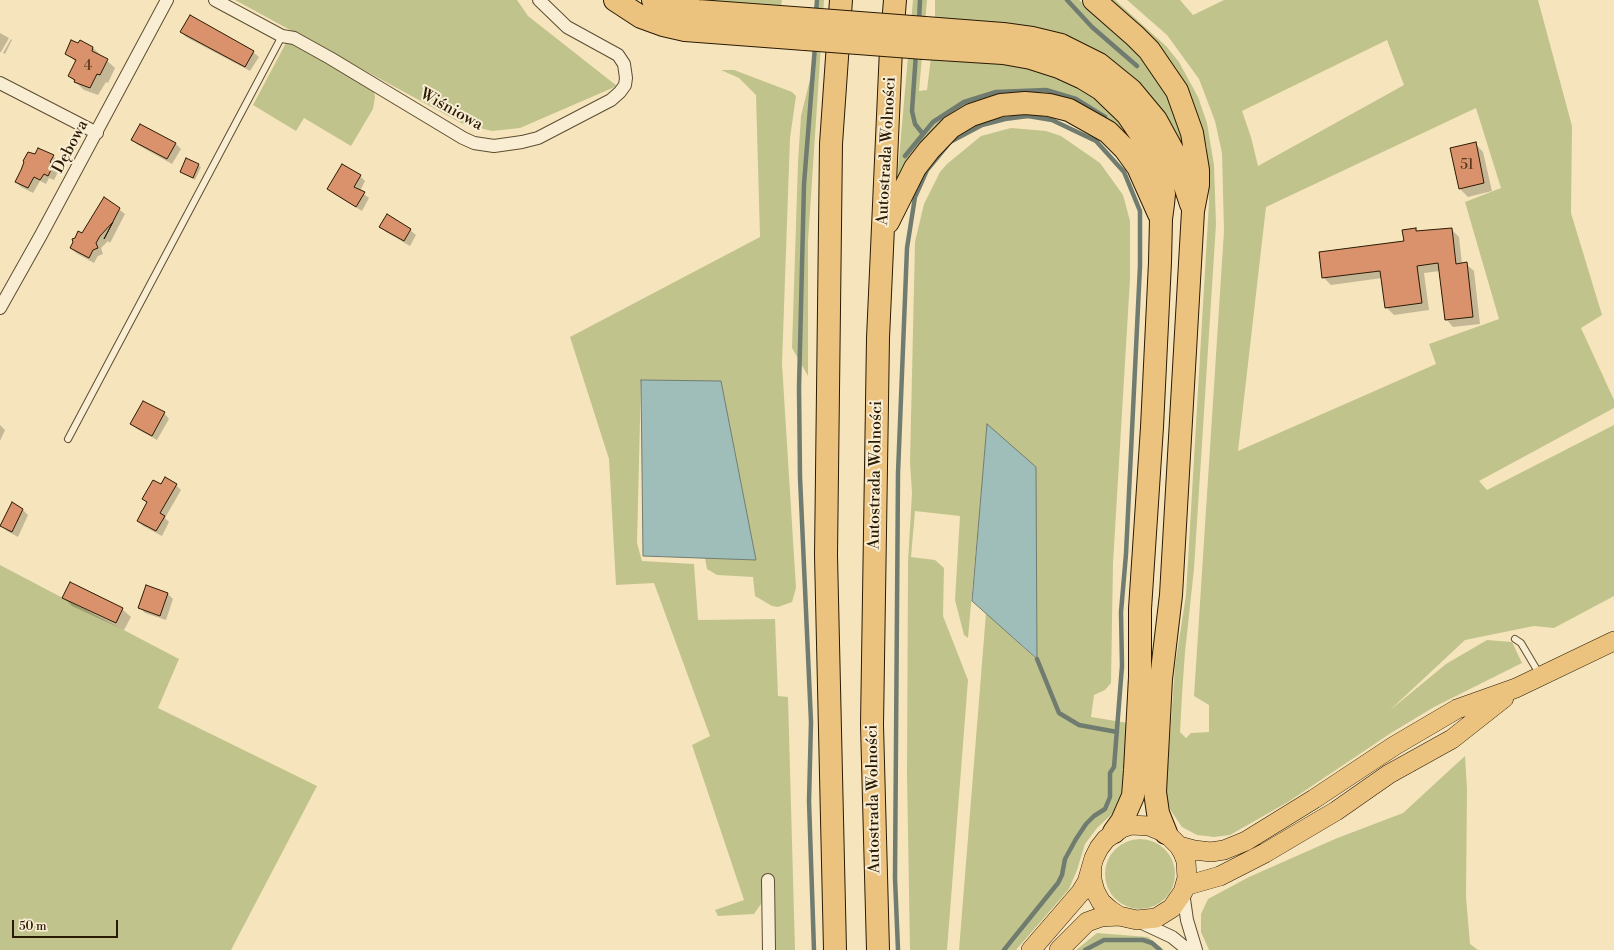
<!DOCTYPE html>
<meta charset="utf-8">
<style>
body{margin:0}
#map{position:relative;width:1614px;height:950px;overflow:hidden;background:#f6e5bc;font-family:"Libre Bodoni",serif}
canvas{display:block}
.scale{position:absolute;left:12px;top:920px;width:106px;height:18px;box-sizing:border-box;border:2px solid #2a1a03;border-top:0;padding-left:5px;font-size:12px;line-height:14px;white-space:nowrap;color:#2a1a03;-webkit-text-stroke:3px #f9eed3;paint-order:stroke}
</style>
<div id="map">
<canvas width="1614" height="950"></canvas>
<div class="scale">50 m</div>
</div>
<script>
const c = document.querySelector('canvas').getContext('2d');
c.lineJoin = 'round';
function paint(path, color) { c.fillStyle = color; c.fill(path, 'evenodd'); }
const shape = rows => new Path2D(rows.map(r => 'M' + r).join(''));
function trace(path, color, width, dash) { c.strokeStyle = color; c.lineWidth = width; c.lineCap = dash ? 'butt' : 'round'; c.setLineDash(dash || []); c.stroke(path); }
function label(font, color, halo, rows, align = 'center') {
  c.font = font + ' "Libre Bodoni",serif'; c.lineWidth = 4; c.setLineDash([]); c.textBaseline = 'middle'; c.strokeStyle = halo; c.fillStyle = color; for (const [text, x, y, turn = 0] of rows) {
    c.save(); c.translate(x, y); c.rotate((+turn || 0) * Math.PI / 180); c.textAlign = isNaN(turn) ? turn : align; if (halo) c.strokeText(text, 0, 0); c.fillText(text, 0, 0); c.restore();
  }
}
paint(shape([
 [235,0,517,0,528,16,617,86,520,128,492,131,463,124],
 [687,0,782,0,781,6],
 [817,0,824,0,808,241,808,376,792,348,798,162,801,116,814,63],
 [913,0,927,0,919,91,927,90,931,57,996,61,1033,68,1066,78,1099,98,1132,138,1131,144,1006,97,897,181],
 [935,0,1079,0,1118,32,1162,84,1176,113,1188,166,1163,115,935,19],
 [1109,0,1115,0,1166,46,1179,62,1198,97,1207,123,1214,165,1216,224,1194,569,1185,652,1182,695,1180,732,1186,738,1191,733,1209,732,1209,705,1194,696,1224,231,1222,153,1215,121,1199,79,1167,35,1127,0,1180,0,1193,15,1224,0,1538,0,1572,126,1571,213,1602,315,1581,328,1614,400,1614,408,1479,481,1487,490,1614,425,1614,596,1554,628,1534,626,1465,640,1389,711,1446,664,1487,640,1512,642,1522,663,1434,707,1391,733,1288,802,1230,835,1214,837,1197,835,1182,827,1167,805,1167,778,1175,666,1186,595,1209,202,1207,148,1200,121,1187,88,1173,64,1148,34],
 [1387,40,1404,85,1258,166,1251,137,1242,111],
 [1476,108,1501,188,1465,202,1499,319,1429,344,1436,364,1238,451,1266,207],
 [287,41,373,88,375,97,373,109,351,146,304,118,296,131,253,105],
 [721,70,734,70,792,92,796,96,790,138,782,364,796,588,792,602,778,607,772,606,755,596,753,577,717,575,707,569,705,558,756,560,721,381,641,380,637,543,642,561,694,564,698,620,775,619,778,696,788,697,795,950,772,950,763,878,761,904,754,914,718,916,715,910,744,900,692,745,710,736,654,583,616,585,609,459,570,337,760,237,756,95,739,78],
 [1011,128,1046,131,1061,136,1100,163,1123,195,1130,221,1130,279,1113,563,1111,683,1105,690,1094,695,1091,717,1128,723,1121,800,1114,812,1097,828,1085,844,1077,870,1069,889,1016,950,959,950,986,613,1036,659,987,425,968,638,964,635,955,600,960,516,915,511,911,557,935,560,944,568,943,616,968,680,947,950,910,950,907,774,908,562,912,493,910,463,915,242,924,204,940,172,947,164,981,136],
 [0,565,179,659,158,708,317,786,231,950,0,950],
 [1465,756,1467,789,1466,897,1470,944,1478,950,1209,950,1201,932,1201,914,1208,899,1249,877,1335,839,1403,813],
 '1105 874a35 35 0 1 1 70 0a35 35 0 1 1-70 0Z',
 [1097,933,1148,937,1164,950,1076,950]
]), '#c1c38d');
const water = shape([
 [641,380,721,381,756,560,643,556,641,380],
 [987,424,1036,467,1037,659,972,601,987,424]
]);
paint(water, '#9fbdb9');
trace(water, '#707c70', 1);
paint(shape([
 [181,32,253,52,259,57,250,71,186,37],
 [0,33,9,38,1,52,0,52],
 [11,39,12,40,5,54,3,53],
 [93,48,115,68,108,83,106,82,98,95,84,90,69,76,76,62,66,53],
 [132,140,175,143,181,149,172,164,138,145],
 [1475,143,1483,152,1492,191,1468,197,1460,189],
 [36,155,53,156,58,161,55,167,59,170,54,180,49,178,46,184,40,181,33,193,21,187,16,182],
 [186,159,201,167,195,180,181,172],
 [360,176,365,181,360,191,369,198,362,211,334,194,328,189],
 [104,198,125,214,110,243,108,241,101,248,103,254,98,256,94,263,76,253,71,248,82,235],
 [380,227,410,230,416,235,410,246,386,232],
 [1415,229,1418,232,1451,229,1459,237,1462,264,1466,264,1474,271,1480,324,1453,327,1446,319,1440,271,1424,273,1429,310,1394,315,1386,307,1382,278,1331,285,1323,277,1405,242],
 [164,413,169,419,157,440,137,429,131,424],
 [0,425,5,430,0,441],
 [176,485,181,490,165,518,169,522,162,536,143,526,138,521,148,504,143,499,161,486],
 [23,510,28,515,18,537,7,531,1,525],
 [168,594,173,599,166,620,145,613,140,608],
 [64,598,122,609,131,617,124,630,72,606]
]), '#0003');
trace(shape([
 [1067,0,1092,27,1137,66],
 [816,14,817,0],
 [919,21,920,0],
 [916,53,912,111,915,124,923,134],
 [905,156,933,122,964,102,996,92,1046,90,1076,99,1105,117],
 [1037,659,1059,713,1079,725,1117,732],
 [814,950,809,801,811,722,800,477,799,388,804,184,815,46],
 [898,950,895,878,898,473,907,248,915,197,927,170,950,142,982,125,1005,119,1028,116,1052,120,1096,141,1124,172,1140,211,1140,266,1126,554,1121,612,1122,666,1114,767,1110,773,1110,797,1105,809,1094,816,1086,824,1076,839,1065,859,1062,875,1058,883,1004,950],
 [1085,950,1104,940,1143,940,1152,943,1160,950]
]), '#707c70', 4.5);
const building = shape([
 [190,15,254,51,245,67,180,32,190,15],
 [71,40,78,43,80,40,93,47,92,51,108,59,100,75,97,74,90,88,74,82,75,80,68,76,76,60,65,54,71,40],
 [140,124,176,143,167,159,131,140,140,124],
 [1476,142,1484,183,1459,189,1450,148,1476,142],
 [38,148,54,155,50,162,54,164,48,176,44,174,40,180,34,177,28,188,15,182,21,170,24,162,23,161,28,152,35,154,38,148],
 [186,158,199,164,193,178,180,172,186,158],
 [342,164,361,175,354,187,365,192,356,207,327,189,342,164],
 [104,197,120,208,104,239,113,222,100,236,96,243,98,248,93,250,89,258,70,248,73,242,72,239,75,238,78,231,82,233,104,197],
 [387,214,411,229,404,241,379,227,387,214],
 [1416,228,1416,231,1452,228,1456,264,1467,262,1473,317,1445,320,1438,263,1417,266,1422,303,1385,308,1380,271,1322,278,1319,252,1404,241,1402,230,1416,228],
 [143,401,165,412,152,436,130,424,143,401],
 [165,477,177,484,160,513,165,516,156,531,137,521,147,502,142,499,153,480,161,484,165,477],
 [12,502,23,509,12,532,0,526,12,502],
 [70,582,123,608,116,623,62,598,70,582],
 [146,585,168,593,160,616,138,608,146,585]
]);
paint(building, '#d9926b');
trace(building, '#2a1a03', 1);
const lane = shape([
 [68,439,282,36],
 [1515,639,1521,643,1540,675]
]);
const street = shape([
 [215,0,282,36,294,38,330,58,463,138,474,143,494,146,522,142,538,138,611,100,620,92,625,85,626,78,624,64,618,55,567,27,539,0],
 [0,83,97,133],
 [0,308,41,235,167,0],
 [768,880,769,950],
 [1183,892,1187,920,1196,950],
 [1140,922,1172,937,1188,950]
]);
const primary = shape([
 [1179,846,1194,850,1211,852,1224,850,1246,841,1314,799,1394,746,1457,709,1516,688,1614,641],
 [1185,886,1220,876,1265,853,1336,811,1389,774,1452,739,1504,698],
 [1031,950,1081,892,1087,882,1094,858,1099,848,1106,839,1122,828,1131,825,1149,826,1166,833,1179,846,1183,853,1186,861,1187,878,1183,892,1172,908,1156,918,1137,920,1119,916,1110,910,1101,902,1095,891,1092,880,1092,869],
 [1059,950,1087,922,1101,917,1119,916]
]);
const highway = shape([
 [615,0,641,17,663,25,685,30,805,39],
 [653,0,672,7,698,11,807,19],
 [1094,0,1135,36,1149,50,1177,91,1192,133,1198,170,1198,185,1193,211,1171,595,1161,679,1155,792,1158,813,1166,833],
 [925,28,1003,34,1032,38,1061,45,1099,64,1131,90,1156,120,1174,153,1191,204],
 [924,48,1003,53,1031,58,1059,67,1083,78,1101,89,1127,114,1144,139,1161,177,1164,194,1163,204,1161,219,1160,262,1152,427,1140,609,1140,677,1135,770,1133,796,1122,821,1114,832],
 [888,222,915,168,929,150,951,127,971,115,1001,105,1025,103,1049,105,1069,110,1108,132,1125,149,1138,167,1159,214],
 [835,950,826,555,831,144,841,0],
 [878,950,872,725,878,338,891,49,895,0]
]);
trace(lane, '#5d4d31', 8);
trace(street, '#5d4d31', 14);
trace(primary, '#2a1a03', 20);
trace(highway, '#2a1a03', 24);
trace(lane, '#f9eed3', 6);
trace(street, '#f9eed3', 12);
trace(primary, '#ebc27e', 19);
trace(highway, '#ebc27e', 22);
const highwayBridge = shape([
 [807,19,925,28],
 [805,39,924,48]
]);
trace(highwayBridge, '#2a1a03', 24, []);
trace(highwayBridge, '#ebc27e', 22);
label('14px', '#56381d', null, [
 ["4",88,67],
 ["51",1467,166]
]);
label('16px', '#2a1a03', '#f9eed3', [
 ["Wiśniowa",451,110,29],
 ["Dębowa",71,147,-62],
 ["Autostrada Wolności",887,151,-87],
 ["Autostrada Wolności",876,475,-89],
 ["Autostrada Wolności",874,799,-91]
]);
</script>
